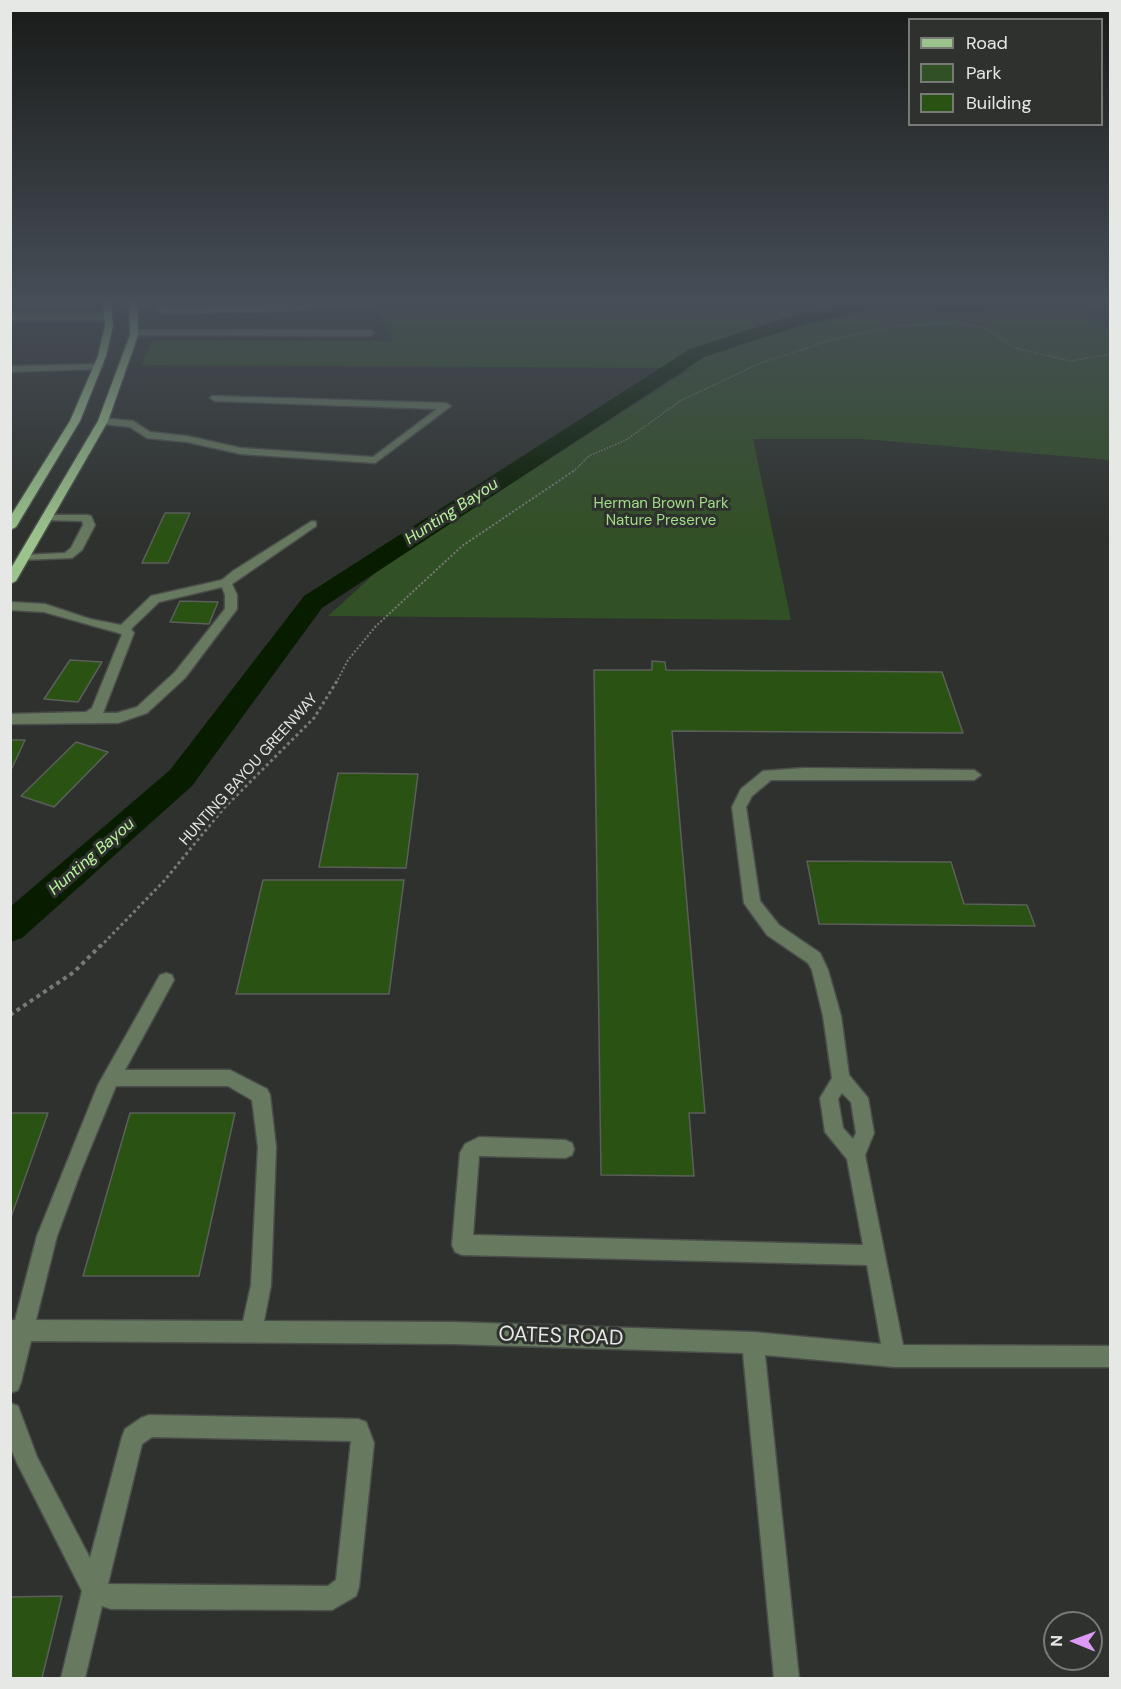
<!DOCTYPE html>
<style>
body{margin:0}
#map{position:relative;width:1121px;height:1689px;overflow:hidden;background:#2e312d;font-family:"DM Sans",sans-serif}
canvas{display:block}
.frame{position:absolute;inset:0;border:12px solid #e6e8e6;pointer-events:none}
.legend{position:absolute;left:908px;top:18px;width:195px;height:108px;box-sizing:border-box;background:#2e312d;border:2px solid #787a77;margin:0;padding:8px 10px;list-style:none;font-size:18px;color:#e6e8e6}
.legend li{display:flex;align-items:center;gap:12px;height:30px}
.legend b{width:30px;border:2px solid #787a77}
.north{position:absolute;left:1043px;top:1611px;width:60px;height:60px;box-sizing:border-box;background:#2e312d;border:2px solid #787a77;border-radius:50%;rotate:271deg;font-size:16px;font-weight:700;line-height:24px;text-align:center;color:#e6e8e6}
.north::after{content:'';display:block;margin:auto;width:21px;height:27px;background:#dc99f5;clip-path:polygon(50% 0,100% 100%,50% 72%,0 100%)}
</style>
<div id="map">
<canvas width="1121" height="1689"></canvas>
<div class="frame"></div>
<ul class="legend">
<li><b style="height:8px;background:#9cc38c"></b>Road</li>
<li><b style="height:16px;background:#325025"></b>Park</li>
<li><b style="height:16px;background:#2a5213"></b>Building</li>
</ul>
<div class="north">N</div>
</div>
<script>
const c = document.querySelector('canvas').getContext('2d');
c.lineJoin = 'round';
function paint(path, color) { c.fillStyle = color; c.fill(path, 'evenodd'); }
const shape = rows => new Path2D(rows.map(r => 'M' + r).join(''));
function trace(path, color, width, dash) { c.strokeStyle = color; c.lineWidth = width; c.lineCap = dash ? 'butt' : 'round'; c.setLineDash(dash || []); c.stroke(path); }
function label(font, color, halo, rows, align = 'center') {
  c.font = font + ' "DM Sans",sans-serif'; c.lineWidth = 6; c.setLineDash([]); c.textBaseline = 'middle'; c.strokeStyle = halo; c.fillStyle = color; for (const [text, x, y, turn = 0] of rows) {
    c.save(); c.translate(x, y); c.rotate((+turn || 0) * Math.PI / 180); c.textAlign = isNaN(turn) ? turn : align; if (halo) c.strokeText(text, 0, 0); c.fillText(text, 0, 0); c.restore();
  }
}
paint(shape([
 [372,302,1110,302,1110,310,1087,310,1088,318,1110,328,1110,460,863,439,753,439,791,620,328,616,382,567,691,368,141,365,152,341,394,341]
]), '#325025');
paint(shape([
 [857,302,1019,302,1010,307,973,313,880,308,802,325,704,357,322,608,192,786,22,938,10,942,10,907,170,770,304,596,690,349,791,316,857,302]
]), '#081d00');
const building = shape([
 [165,513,190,513,168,563,142,563,165,513],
 [180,601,218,602,209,624,170,622,180,601],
 [70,660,102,662,78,702,44,699,70,660],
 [652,661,665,662,666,670,942,672,963,733,672,731,705,1113,689,1113,694,1176,601,1175,594,670,652,670,652,661],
 [10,740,25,740,12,768,10,768,10,740],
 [76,742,108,752,54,807,21,796,76,742],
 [338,773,418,774,406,868,319,867,338,773],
 [807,861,951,862,964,904,1027,905,1035,926,819,924,807,861],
 [263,880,404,880,389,994,236,994,263,880],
 [10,1113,48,1113,10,1220,10,1113],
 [130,1113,235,1113,199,1276,83,1276,130,1113],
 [62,1596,42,1678,10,1678,10,1597,62,1596]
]);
paint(building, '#2a5213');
trace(building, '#5c5f5b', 1.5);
const minor = shape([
 [157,302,165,302,167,308,304,305,304,302,312,302,312,307,308,310,163,314,159,311,157,302],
 [10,314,108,314,112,317,108,320,10,320,10,314],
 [134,330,370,330,374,333,370,336,131,335,131,331,134,330],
 [101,364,103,366,98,369,10,372,10,366,101,364],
 [212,396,446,403,451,406,375,463,241,454,187,442,147,438,130,427,103,424,98,421,103,418,133,421,150,432,187,436,241,448,373,457,437,409,215,401,210,398,212,396],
 [47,515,87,515,91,516,95,525,82,550,72,558,20,560,20,556,24,555,65,553,71,548,83,525,82,521,43,520,42,518,47,515],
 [312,521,316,522,316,526,232,584,237,595,237,609,185,678,147,713,118,723,10,724,10,714,86,712,92,708,122,634,44,612,10,610,10,602,45,604,90,619,121,625,151,596,222,580,233,571,312,521],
 [222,587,225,595,225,609,175,672,137,707,117,713,103,713,134,633,131,629,159,602,222,587],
 [804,768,974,770,981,775,974,780,771,780,752,796,746,807,760,901,779,925,820,953,828,970,841,1016,849,1075,868,1098,874,1133,865,1155,903,1345,1110,1346,1110,1367,894,1367,765,1355,799,1678,774,1678,743,1353,453,1344,31,1341,21,1382,18,1390,10,1393,10,1320,15,1320,37,1236,98,1085,160,975,166,973,172,975,174,980,125,1070,230,1070,267,1089,270,1095,276,1147,271,1285,264,1321,453,1322,753,1332,881,1344,867,1265,462,1255,455,1252,452,1245,460,1153,465,1144,479,1137,565,1140,572,1143,574,1149,572,1155,565,1158,479,1156,473,1235,863,1245,847,1159,825,1132,820,1098,832,1078,823,1016,812,970,808,963,767,935,744,903,732,807,741,789,763,771,804,768],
 [116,1086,228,1086,252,1100,258,1147,251,1285,243,1321,36,1320,57,1236,81,1171,116,1086],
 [842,1093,851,1102,856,1133,853,1139,843,1128,838,1099,842,1093],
 [10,1403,18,1406,37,1457,90,1558,122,1437,125,1429,141,1418,149,1415,358,1419,366,1422,374,1443,359,1587,356,1596,332,1610,111,1609,102,1606,85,1678,61,1678,82,1591,17,1463,10,1446,10,1403],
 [152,1437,351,1441,336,1580,328,1586,108,1584,142,1444,152,1437]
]);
const major = shape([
 [103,302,111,302,113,326,106,356,80,421,16,527,10,530,10,517,70,421,98,356,105,326,103,302],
 [129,302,137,302,138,335,108,421,16,581,10,584,10,570,98,421,130,335,129,302]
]);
trace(minor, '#4b4e4b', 3);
trace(major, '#4b4e4b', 3);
trace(shape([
 [573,472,589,456,626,440,680,401,758,364,834,339,893,326,954,323,985,328,1015,348,1071,361,1110,354]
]), '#787a77', 1.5, [1.5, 1.5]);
trace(shape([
 [336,683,348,660,376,626,462,546,575,470]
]), '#787a77', 2, [2, 2]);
trace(shape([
 [100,947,164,881,224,808,314,718,337,681]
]), '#787a77', 3, [3, 3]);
trace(shape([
 [10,1015,74,972,101,945]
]), '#787a77', 4, [4, 4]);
paint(minor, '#67795f');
paint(major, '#9cc38c');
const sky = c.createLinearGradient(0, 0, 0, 539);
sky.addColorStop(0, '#191b19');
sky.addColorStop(0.56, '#464e57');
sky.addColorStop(1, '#464e5700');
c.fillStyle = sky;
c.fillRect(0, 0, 1121, 539);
label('15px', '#a0dd85', '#2e312d', [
 ["Herman Brown Park",661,504],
 ["Nature Preserve",661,521]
]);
label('15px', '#e6e8e6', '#2e312d', [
 ["HUNTING BAYOU GREENWAY",249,770,-48]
]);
label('italic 16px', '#baf79f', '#2e312d', [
 ["Hunting Bayou",452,512,-33],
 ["Hunting Bayou",92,857,-41]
]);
label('21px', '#e6e8e6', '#2e312d', [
 ["OATES ROAD",561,1337,2]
]);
</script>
